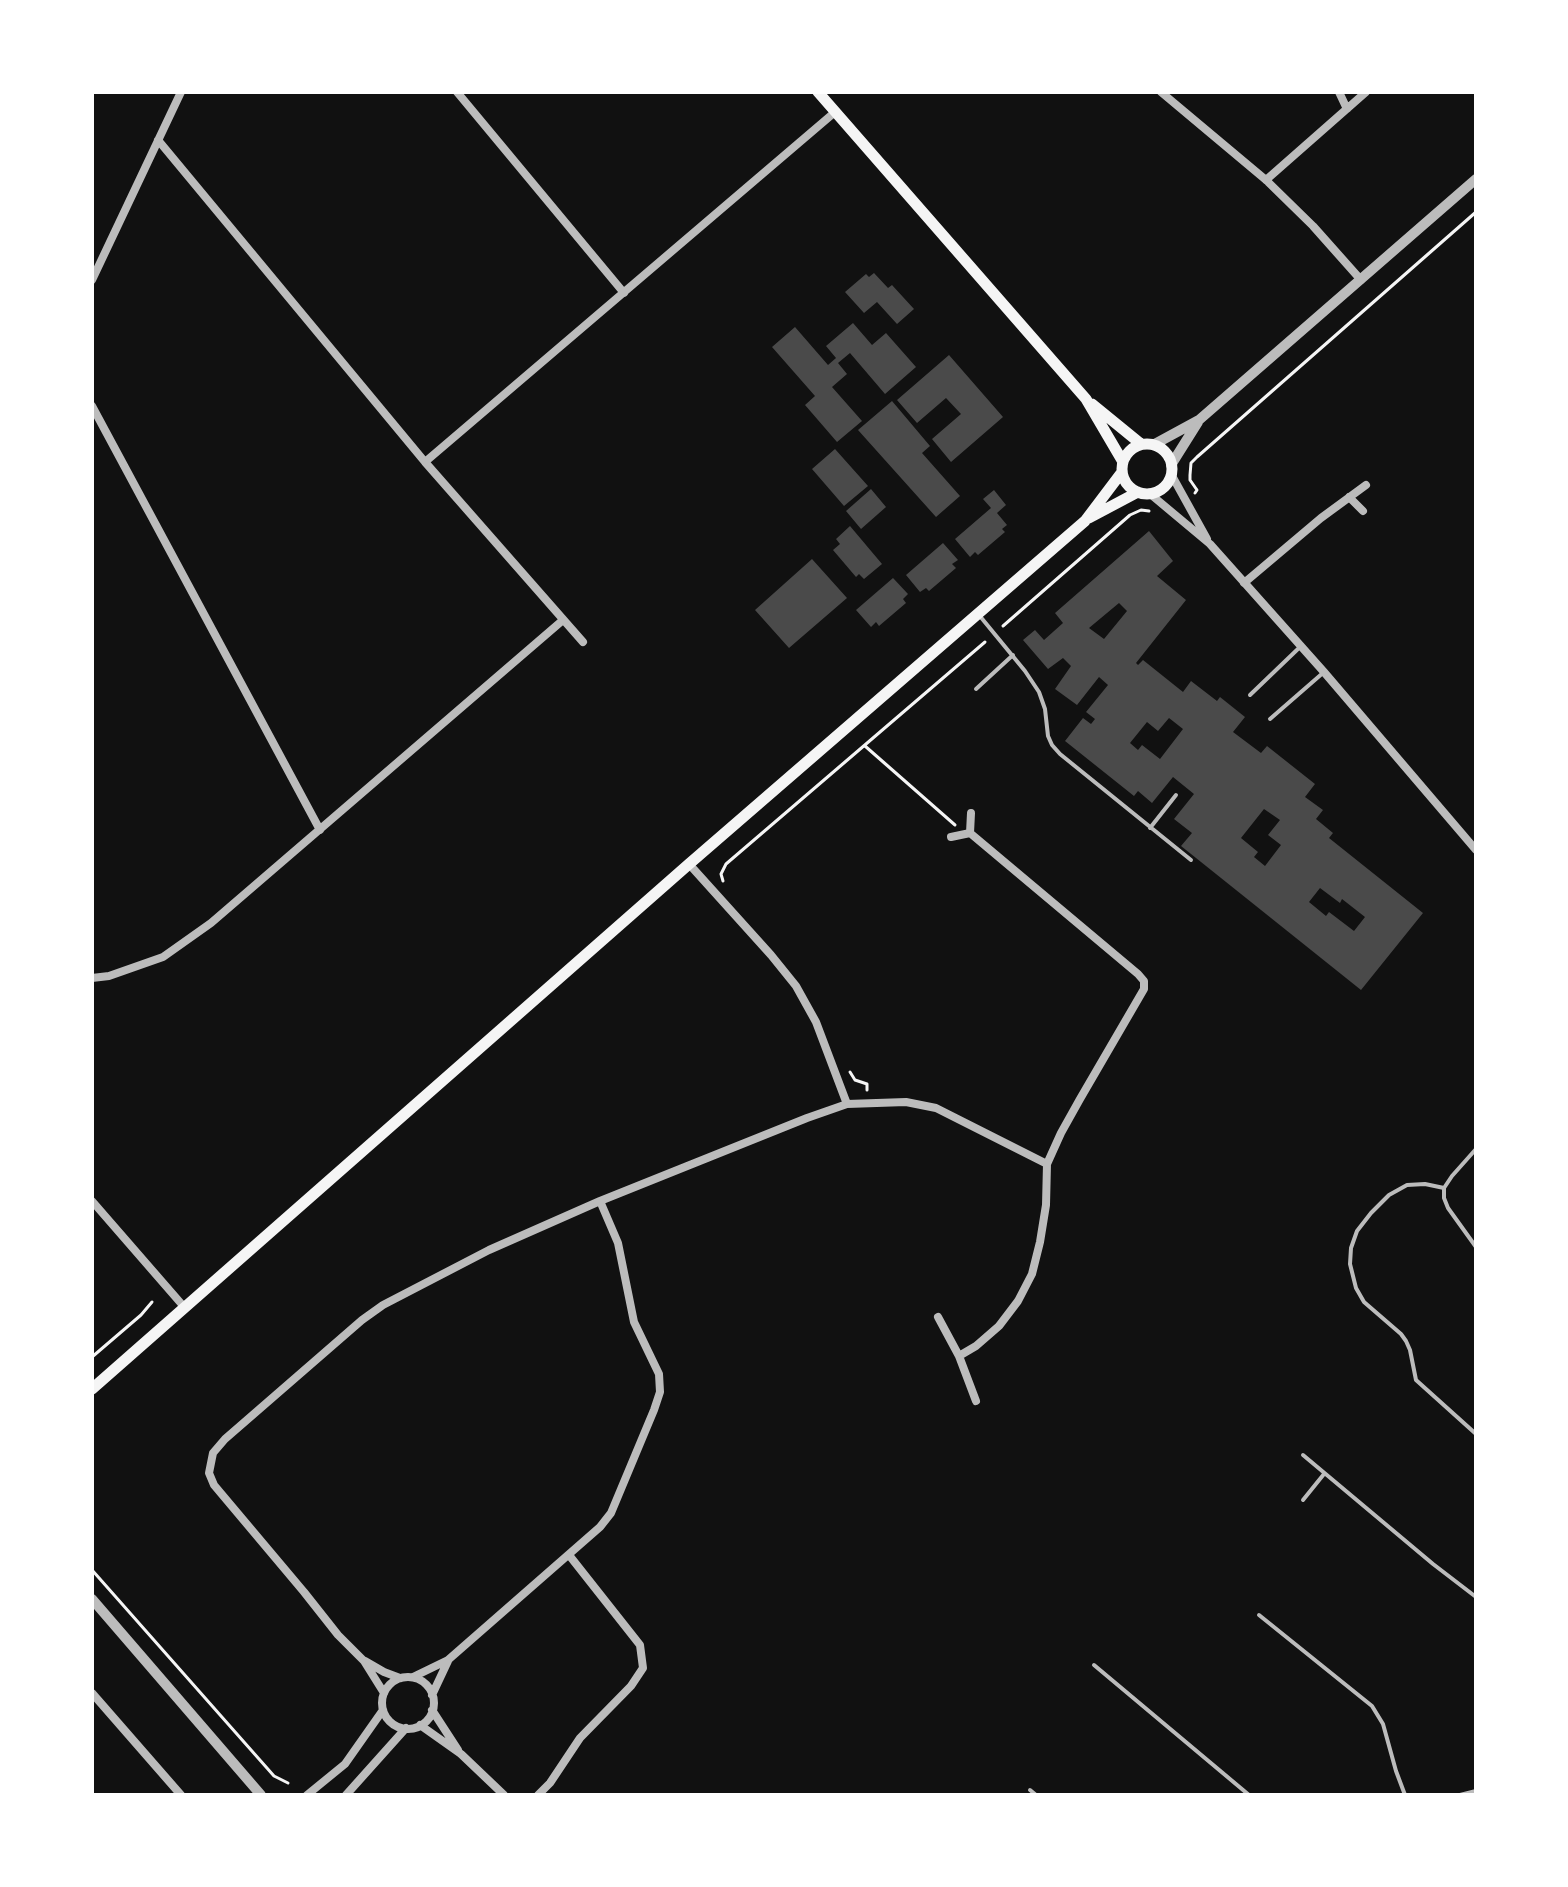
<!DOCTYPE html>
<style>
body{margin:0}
#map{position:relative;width:1568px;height:1887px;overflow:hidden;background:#111;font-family:"Fira Sans",sans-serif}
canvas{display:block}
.frame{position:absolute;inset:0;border:94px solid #fff;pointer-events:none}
</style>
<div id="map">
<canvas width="1568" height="1887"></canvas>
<div class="frame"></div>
</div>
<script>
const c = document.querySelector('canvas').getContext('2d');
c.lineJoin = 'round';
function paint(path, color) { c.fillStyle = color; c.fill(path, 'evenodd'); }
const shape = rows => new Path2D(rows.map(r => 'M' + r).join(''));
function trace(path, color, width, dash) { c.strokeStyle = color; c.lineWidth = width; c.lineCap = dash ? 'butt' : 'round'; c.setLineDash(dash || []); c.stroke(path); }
paint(shape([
 [874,273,888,288,892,285,914,309,897,324,877,302,864,313,845,292,866,274,869,277],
 [853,323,872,345,886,333,916,367,885,394,850,353,838,363,847,374,832,387,862,421,837,442,805,405,815,396,772,347,795,327,828,365,836,358,826,346],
 [949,355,1003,417,951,462,932,439,961,414,946,398,917,423,897,400],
 [892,401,930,446,922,453,960,496,936,517,858,430],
 [835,449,868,486,844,506,812,469],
 [871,489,886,507,861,529,846,511],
 [994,490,1006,505,997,513,1007,525,1002,529,1005,532,978,555,975,552,970,557,955,539,991,508,983,499],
 [850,526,882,564,864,579,859,574,856,577,833,550,840,544,836,539],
 [1149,531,1173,561,1157,576,1186,600,1136,663,1138,665,1143,660,1183,692,1191,681,1217,701,1220,697,1245,717,1233,732,1261,753,1267,746,1315,784,1305,797,1323,810,1316,819,1333,833,1329,838,1423,913,1361,990,1181,846,1192,833,1174,819,1194,794,1173,777,1152,803,1138,791,1134,796,1065,741,1083,718,1091,724,1095,719,1086,712,1108,685,1099,677,1077,705,1055,689,1071,666,1063,658,1048,669,1023,640,1035,630,1044,640,1063,623,1055,613],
 [1119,603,1127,611,1104,639,1089,628],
 [1169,718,1183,729,1160,759,1142,745,1138,750,1130,743,1147,722,1158,731],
 [1264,809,1280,820,1268,835,1281,845,1265,866,1254,857,1258,852,1241,838],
 [1320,888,1340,903,1342,899,1365,917,1354,931,1329,912,1326,916,1309,902],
 [943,543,958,560,952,564,956,568,929,591,926,588,920,592,906,575],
 [812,559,847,598,789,648,755,610],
 [893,578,908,594,903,599,906,603,879,626,876,622,871,627,856,610]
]), '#4a4a4a');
trace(shape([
 [1195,493,1197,490,1190,480,1190,475,1191,463,1197,457,1476,212],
 [1003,626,1130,515,1141,510,1149,511],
 [865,746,955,825],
 [723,881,721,874,726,864,985,642],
 [850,1072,855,1080,867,1084,867,1090],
 [92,1357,141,1315,152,1302],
 [92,1570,274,1776,288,1783]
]), '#f5f5f5', 3);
trace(shape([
 [979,615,1025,671,1039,692,1045,709,1048,736,1052,745,1060,754,1191,860],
 [976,689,1013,655],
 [1250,695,1300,647],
 [1270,719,1324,672],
 [1150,828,1176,795],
 [1476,1149,1452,1176,1444,1188,1444,1198,1448,1208,1476,1247],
 [1444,1188,1425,1184,1407,1185,1389,1195,1371,1213,1357,1231,1351,1248,1350,1264,1356,1288,1364,1302,1401,1334,1406,1341,1410,1350,1416,1380,1476,1434],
 [1303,1455,1433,1564,1476,1597],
 [1303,1500,1324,1474],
 [1259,1615,1372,1706,1383,1724,1396,1771,1405,1795],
 [1094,1665,1249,1795],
 [1030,1790,1036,1795],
 [1460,1795,1476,1791]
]), '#bcbcbc', 4);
trace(shape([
 [457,92,624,293],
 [1161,92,1266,180,1313,226,1361,280],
 [1339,92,1347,109],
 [158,140,425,462,583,642],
 [1266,180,1366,92],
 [92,280,181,92],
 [92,406,320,830],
 [425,462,835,112],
 [1171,474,1207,539],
 [1149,493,1210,544,1324,672,1476,850],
 [1349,497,1363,511],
 [1244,583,1321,518,1366,485],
 [970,833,971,813],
 [951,837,970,833],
 [689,864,771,955,796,986,816,1022,847,1104],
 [92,978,109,976,163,957,211,923,563,620],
 [92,1201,185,1308],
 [938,1317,959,1356,976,1401],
 [959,1356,976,1346,999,1326,1018,1301,1032,1274,1040,1242,1046,1205,1047,1164,1061,1133,1080,1099,1144,989,1144,981,1138,974,970,833],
 [365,1661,384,1672,400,1678],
 [413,1677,448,1660,600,1527,611,1513,654,1410,660,1392,659,1374,634,1322,618,1243,600,1201],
 '382 1703a26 26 0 1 1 52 0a26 26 0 1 1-52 0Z',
 [92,1693,181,1795],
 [384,1693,364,1661,338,1635,304,1592,214,1485,209,1473,213,1453,225,1439,362,1320,383,1305,489,1250,600,1201,807,1118,847,1104,906,1102,936,1108,1047,1164],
 [432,1695,448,1661],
 [432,1710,458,1750],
 [420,1725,461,1754,504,1795],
 [307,1795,345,1764,383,1710],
 [346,1795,406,1728],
 [538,1795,550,1783,580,1738,631,1686,643,1668,640,1645,569,1555]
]), '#bcbcbc', 8);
trace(shape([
 [1153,445,1199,420,1476,179],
 [1171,465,1198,422],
 [92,1599,261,1795]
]), '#bcbcbc', 10);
trace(shape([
 [818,92,1086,399,1123,462],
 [1092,404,1141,444],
 '1122 469a25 25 0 1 1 50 0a25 25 0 1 1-50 0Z',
 [1089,518,1138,492],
 [92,1389,689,864,1085,521,1122,472]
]), '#f5f5f5', 11);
</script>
